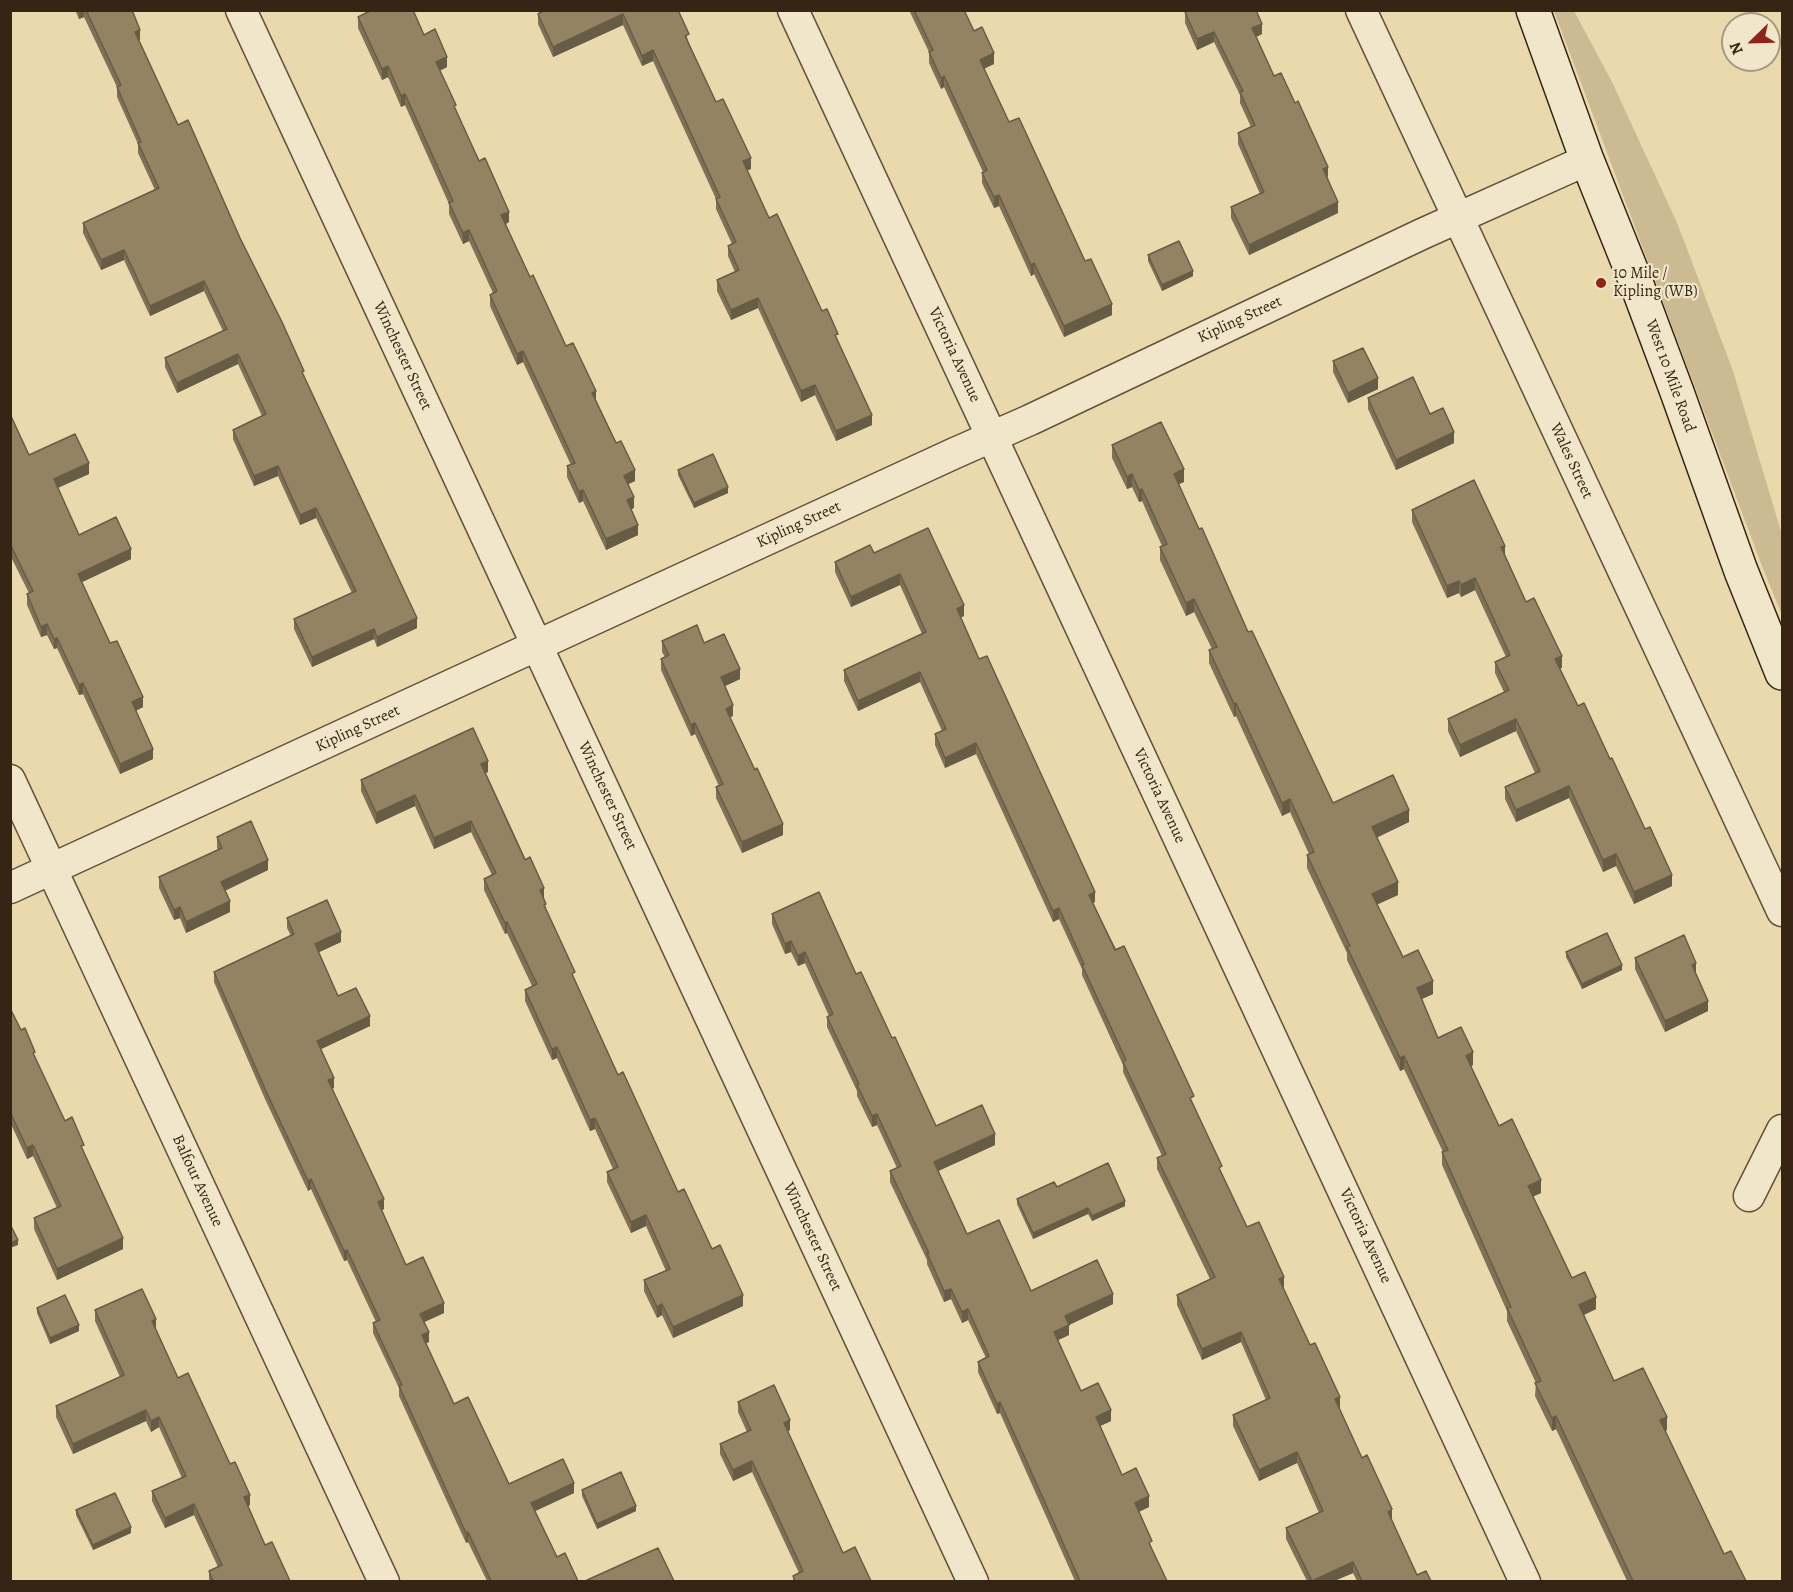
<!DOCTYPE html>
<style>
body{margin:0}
#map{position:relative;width:1793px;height:1592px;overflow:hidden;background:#e9d9ac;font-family:Alegreya,serif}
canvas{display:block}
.frame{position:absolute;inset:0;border:12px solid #362514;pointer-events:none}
.north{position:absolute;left:1721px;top:12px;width:60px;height:60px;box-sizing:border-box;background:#f1e6c9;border:2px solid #a69981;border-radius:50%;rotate:247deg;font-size:16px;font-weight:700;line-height:24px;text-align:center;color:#362514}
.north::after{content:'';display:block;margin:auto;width:21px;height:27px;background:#8f2418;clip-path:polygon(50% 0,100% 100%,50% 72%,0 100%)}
</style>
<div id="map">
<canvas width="1793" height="1592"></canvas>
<div class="frame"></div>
<div class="north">N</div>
</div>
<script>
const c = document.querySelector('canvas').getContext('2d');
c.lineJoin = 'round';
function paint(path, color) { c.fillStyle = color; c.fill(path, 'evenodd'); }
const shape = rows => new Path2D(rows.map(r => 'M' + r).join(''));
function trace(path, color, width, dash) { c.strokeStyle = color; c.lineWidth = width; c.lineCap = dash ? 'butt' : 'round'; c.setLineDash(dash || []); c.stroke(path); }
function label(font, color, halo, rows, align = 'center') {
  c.font = font + ' Alegreya,serif'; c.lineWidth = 4.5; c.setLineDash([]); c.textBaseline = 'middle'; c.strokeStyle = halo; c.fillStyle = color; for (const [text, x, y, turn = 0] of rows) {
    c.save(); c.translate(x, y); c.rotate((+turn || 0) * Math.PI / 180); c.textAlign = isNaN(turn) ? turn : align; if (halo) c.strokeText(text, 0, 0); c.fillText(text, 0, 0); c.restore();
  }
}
paint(shape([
 [1554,11,1574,11,1612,82,1678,225,1733,371,1782,535,1782,615,1762,566]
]), '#cbba92');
const street = shape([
 [241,10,973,1582],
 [793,10,1525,1582],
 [1361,10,1782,911],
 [10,780,384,1582],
 [10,888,955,453,1030,420,1422,234,1587,160],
 [1749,1196,1782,1130]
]);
const secondary = shape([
 [1533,10,1587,160,1634,277,1677,392,1741,571,1782,673]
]);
trace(street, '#63523a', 33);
trace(secondary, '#362514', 36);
trace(street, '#f1e6c9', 30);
trace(secondary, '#f1e6c9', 33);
paint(shape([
 [75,10,132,10,140,40,138,40,178,125,240,238,417,628,377,647,374,639,312,667,294,629,294,619,352,593,316,518,300,525,278,476,254,486,233,439,233,430,262,416,238,364,177,393,165,367,165,358,223,331,204,291,150,316,124,260,101,270,83,233,83,223,155,190,138,153,138,144,117,97,117,87,84,17,79,19],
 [678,10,689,43,716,102,751,169,747,170,769,218,838,341,872,425,836,441,815,395,801,402,758,308,731,320,717,291,717,280,735,272,728,256,728,246,732,244,716,209,716,199,653,61,642,66,623,25,553,57,538,24,538,14],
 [909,10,964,10,974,31,994,64,984,69,1009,122,1085,261,1112,315,1064,337,1034,274,1031,276,999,206,994,208,982,183,982,173,983,172,944,87,941,89,929,63,929,52],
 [1185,12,1262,34,1256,37,1274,76,1328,178,1338,213,1249,255,1231,218,1231,207,1260,194,1238,144,1238,133,1251,127,1240,103,1240,95,1214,42,1197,50,1185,23],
 [358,17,424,35,447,67,440,71,456,112,509,222,506,224,530,277,566,346,596,400,635,481,628,484,634,508,631,509,638,535,606,550,583,501,579,503,567,477,567,466,571,465,523,362,517,365,490,306,490,295,493,293,469,241,463,244,449,214,449,204,405,105,401,107,388,77,382,80,358,28],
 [1148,255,1193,276,1162,291,1148,261],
 [1333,361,1378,389,1348,403,1333,372],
 [1368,398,1430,414,1454,443,1396,470,1368,409],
 [10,414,29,455,89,474,58,488,79,535,131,559,82,582,110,643,143,707,136,711,153,759,120,774,83,694,79,695,57,648,54,649,47,635,41,637,27,605,27,594,29,593,10,555],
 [1112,445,1184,482,1179,484,1199,529,1248,632,1333,803,1409,822,1377,837,1398,895,1377,904,1403,957,1433,994,1422,999,1438,1038,1473,1065,1471,1066,1499,1126,1541,1193,1533,1196,1572,1278,1596,1309,1584,1315,1614,1381,1667,1430,1665,1431,1724,1554,1746,1581,1627,1581,1556,1429,1552,1431,1535,1396,1536,1383,1507,1321,1507,1311,1442,1165,1442,1152,1443,1152,1404,1069,1400,1071,1347,960,1347,953,1307,868,1307,855,1309,854,1290,812,1282,816,1236,716,1234,717,1209,663,1209,650,1212,649,1194,612,1186,616,1160,560,1160,547,1162,546,1142,501,1139,502,1132,487,1127,489,1112,458],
 [678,470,728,493,694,508,678,475],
 [1412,510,1505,555,1526,602,1562,668,1560,668,1578,706,1610,759,1672,886,1634,904,1616,866,1603,872,1569,798,1516,822,1505,799,1505,787,1535,773,1516,731,1460,757,1448,731,1448,719,1504,692,1495,673,1495,662,1506,657,1475,590,1461,597,1459,593,1447,598,1412,522],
 [874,553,964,616,961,617,979,659,1095,902,1093,903,1194,1105,1222,1174,1247,1227,1284,1287,1283,1288,1417,1575,1431,1581,1357,1581,1353,1573,1334,1581,1307,1581,1286,1539,1286,1528,1319,1513,1297,1463,1259,1481,1233,1426,1233,1415,1266,1400,1241,1342,1202,1360,1177,1305,1177,1295,1210,1279,1157,1169,1157,1158,1162,1156,1123,1072,1123,1065,1082,975,1082,969,1059,919,1053,922,976,754,945,768,935,745,935,734,942,731,920,682,858,711,844,681,844,670,922,634,900,585,851,607,835,572,835,562],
 [662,641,704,643,740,679,725,686,733,716,730,717,783,835,742,853,716,798,716,787,719,786,695,734,691,736,661,670,661,659,665,657,662,652],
 [488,772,486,773,544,899,546,909,575,980,618,1075,678,1192,712,1249,743,1306,673,1338,662,1315,657,1318,644,1291,644,1280,666,1271,646,1226,631,1233,607,1182,607,1172,613,1169,595,1129,590,1131,557,1058,552,1060,525,1001,525,990,532,986,507,933,505,934,484,890,484,879,492,875,471,832,434,849,415,806,376,824,361,791,361,780],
 [217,837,268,870,225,891,230,912,186,933,180,918,174,920,159,888,159,877,218,850,217,848],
 [772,914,856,974,892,1038,936,1126,995,1145,938,1171,967,1234,1031,1291,1113,1304,1069,1325,1069,1335,1058,1340,1081,1391,1111,1421,1100,1426,1122,1475,1149,1507,1139,1512,1152,1549,1167,1581,1075,1581,1000,1413,997,1414,978,1372,978,1362,986,1358,968,1320,962,1323,951,1299,944,1302,927,1264,927,1260,890,1182,890,1171,897,1168,877,1125,872,1127,857,1096,857,1091,827,1027,827,1017,829,1016,805,963,798,966,791,952,785,954,772,924],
 [287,918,341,942,319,952,338,996,370,1026,321,1049,334,1088,332,1089,384,1209,382,1210,406,1265,444,1313,424,1322,429,1342,426,1343,454,1404,509,1484,574,1493,535,1511,557,1557,578,1581,487,1581,468,1542,466,1543,399,1396,399,1388,373,1333,373,1323,376,1322,347,1260,344,1261,311,1189,308,1191,265,1099,214,982,214,972,291,936,287,928],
 [1566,952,1622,970,1582,989,1566,957],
 [1635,958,1696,974,1708,1011,1665,1032,1635,969],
 [10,1008,65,1121,84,1153,123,1249,57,1280,34,1229,34,1218,57,1208,33,1156,27,1159,10,1122],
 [1057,1187,1125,1206,1092,1221,1088,1214,1033,1239,1017,1204,1017,1199],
 [37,1308,79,1331,50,1344,37,1313],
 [95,1310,156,1330,178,1378,250,1505,248,1506,265,1545,290,1581,209,1581,209,1571,218,1567,194,1515,165,1528,152,1501,152,1491,182,1478,159,1427,151,1432,146,1421,73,1454,56,1417,56,1406,120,1377,95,1321],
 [738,1402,790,1430,788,1431,843,1553,871,1581,793,1581,793,1576,799,1573,752,1472,733,1481,720,1454,720,1444,747,1432,738,1412],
 [582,1490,636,1511,597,1529,582,1496],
 [76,1510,131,1533,93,1550,76,1515]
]), '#7e7155');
paint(shape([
 [79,10,84,10,84,17,79,19],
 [623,14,623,25,553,57,553,47],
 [1262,24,1262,34,1252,39,1252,28],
 [140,30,140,40,135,42,135,32],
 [1214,32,1214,42,1197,50,1197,39],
 [653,50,653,61,642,66,642,56],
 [994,53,994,64,980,70,980,60],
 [447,57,447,67,436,72,436,62],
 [388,66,388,77,382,80,382,69],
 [944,76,944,87,941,89,941,78],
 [405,94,405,105,401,107,401,96],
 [751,158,751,169,743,172,743,161],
 [1328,167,1328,178,1323,169],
 [999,195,999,206,994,208,994,197],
 [1338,202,1338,213,1249,255,1249,245],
 [509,212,509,222,501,226,501,215],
 [469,230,469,241,463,244,463,233],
 [124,250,124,260,101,270,101,260],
 [1034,263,1034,274,1031,276,1031,265],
 [1193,271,1193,276,1162,291,1162,285],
 [204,281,204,291,150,316,150,306],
 [758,298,758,308,731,320,731,310],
 [1112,304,1112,315,1064,337,1064,326],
 [523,351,523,362,517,365,517,354],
 [238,354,238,364,177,393,177,383],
 [1378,378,1378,389,1348,403,1348,393],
 [815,385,815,395,801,402,801,391],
 [596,391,596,402,592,393],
 [872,415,872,425,836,441,836,431],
 [1454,432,1454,443,1396,470,1396,460],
 [89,463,89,474,54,489,54,479],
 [278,466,278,476,254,486,254,476],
 [1184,469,1184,482,1174,486,1174,474],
 [635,470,635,481,624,486,624,476],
 [1132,474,1132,487,1127,489,1127,477],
 [728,487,728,493,694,508,694,503],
 [1142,489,1142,501,1139,502,1139,490],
 [583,490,583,501,579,503,579,492],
 [634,497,634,508,627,511,627,500],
 [316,508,316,518,300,525,300,515],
 [638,525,638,535,606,550,606,539],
 [1505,546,1505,558,1501,547],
 [131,549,131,559,78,584,78,574],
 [900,574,900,585,851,607,851,597],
 [1475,578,1475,590,1461,597,1461,585],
 [1459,581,1459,593,1447,598,1447,586],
 [1194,599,1194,612,1186,616,1186,603],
 [964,605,964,616,957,619,957,609],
 [417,618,417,628,377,647,377,637],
 [47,624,47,635,41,637,41,627],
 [374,629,374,639,312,667,312,657],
 [57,638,57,648,54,649,54,639],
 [1562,656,1562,668,1555,670,1555,659],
 [740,669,740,679,721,688,721,677],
 [920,672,920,682,858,711,858,701],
 [83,683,83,694,79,695,79,685],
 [143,697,143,707,132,712,132,702],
 [1236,703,1236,716,1234,717,1234,704],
 [733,705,733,716,726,719,726,709],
 [1516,719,1516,731,1460,757,1460,745],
 [695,723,695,734,691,736,691,725],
 [976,743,976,754,945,768,945,758],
 [153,749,153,759,120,774,120,764],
 [488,761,488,772,481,775,481,764],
 [1569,786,1569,798,1516,822,1516,810],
 [415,795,415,806,376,824,376,813],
 [1290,799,1290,812,1282,816,1282,803],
 [1409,810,1409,822,1372,840,1372,827],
 [471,821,471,832,434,849,434,838],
 [783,824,783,835,742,853,742,842],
 [1616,854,1616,866,1603,872,1603,860],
 [268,860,268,870,221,892,221,882],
 [1672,875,1672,886,1634,904,1634,892],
 [1398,882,1398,895,1372,907,1372,894],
 [544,888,544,899,540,901,540,890],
 [1095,892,1095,902,1089,905,1089,895],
 [230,901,230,912,186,933,186,922],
 [180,907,180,918,174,920,174,910],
 [1059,908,1059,919,1053,922,1053,911],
 [507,922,507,933,505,934,505,923],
 [341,932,341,942,315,954,315,944],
 [791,941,791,952,785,954,785,944],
 [805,952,805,963,798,966,798,956],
 [1696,963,1696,974,1692,976,1692,965],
 [1622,965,1622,970,1582,989,1582,984],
 [1433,981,1433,994,1417,1001,1417,988],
 [1708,1001,1708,1011,1665,1032,1665,1021],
 [370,1016,370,1026,317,1051,317,1041],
 [557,1047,557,1058,552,1060,552,1049],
 [1473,1052,1473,1065,1466,1069,1466,1056],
 [1404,1056,1404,1069,1400,1071,1400,1058],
 [334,1078,334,1088,328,1090,328,1080],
 [877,1114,877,1125,872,1127,872,1116],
 [595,1118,595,1129,590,1131,590,1120],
 [995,1134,995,1145,934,1173,934,1162],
 [33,1145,33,1156,27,1159,27,1148],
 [311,1179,311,1189,308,1191,308,1181],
 [1541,1180,1541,1193,1528,1199,1528,1186],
 [384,1199,384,1209,378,1212,378,1202],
 [1125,1201,1125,1206,1092,1221,1092,1216],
 [1088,1208,1088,1214,1033,1239,1033,1233],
 [646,1215,646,1226,631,1233,631,1222],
 [123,1238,123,1249,57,1280,57,1269],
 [18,1240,18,1245,10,1248,10,1243],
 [347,1250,347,1260,344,1261,344,1251],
 [1284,1277,1284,1287,1279,1289,1279,1279],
 [951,1289,951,1299,944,1302,944,1291],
 [1113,1294,1113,1304,1069,1325,1069,1335,1054,1342,1054,1332,1065,1316],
 [743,1295,743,1306,673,1338,673,1327],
 [1596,1297,1596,1309,1579,1317,1579,1305],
 [444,1303,444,1313,420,1324,420,1314],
 [662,1304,662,1315,657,1318,657,1307],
 [968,1309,968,1320,962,1323,962,1312],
 [156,1319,156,1330,152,1321],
 [79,1325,79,1331,50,1344,50,1338],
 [429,1332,429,1342,422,1345,422,1335],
 [1241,1332,1241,1342,1202,1360,1202,1349],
 [1340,1397,1340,1408,1335,1410,1335,1399],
 [1000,1402,1000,1413,997,1414,997,1404],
 [146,1410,146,1421,73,1454,73,1444],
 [1111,1410,1111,1421,1096,1428,1096,1417],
 [1556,1416,1556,1429,1552,1431,1552,1418],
 [159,1417,159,1427,151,1432,151,1421],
 [1667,1417,1667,1430,1660,1433,1660,1420],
 [790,1420,790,1430,784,1433,784,1423],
 [1297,1452,1297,1463,1259,1481,1259,1470],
 [752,1461,752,1472,733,1481,733,1470],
 [574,1483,574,1493,531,1513,531,1503],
 [250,1495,250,1505,244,1507,244,1497],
 [1149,1496,1149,1507,1135,1513,1135,1503],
 [194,1504,194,1515,165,1528,165,1518],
 [636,1506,636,1511,597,1529,597,1524],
 [1392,1509,1392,1520,1388,1522,1388,1512],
 [131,1527,131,1533,93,1550,93,1545],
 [468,1532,468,1542,466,1543,466,1533],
 [1353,1562,1353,1573,1334,1581,1312,1581]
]), '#675c45');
const building = shape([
 [86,10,132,10,140,30,135,32,178,125,188,120,240,238,282,322,304,371,302,372,417,618,377,637,374,629,312,657,294,619,356,591,316,508,300,515,278,466,254,476,233,430,266,414,238,354,177,383,165,358,227,329,204,281,150,306,124,250,101,260,83,223,159,188,138,143,141,142,117,87,121,85,86,10],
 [372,10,413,10,424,35,435,29,447,57,436,62,456,105,454,106,479,161,485,158,509,212,501,215,530,277,533,275,566,346,573,343,596,391,592,393,616,443,621,441,635,470,624,476,634,497,627,500,638,525,606,539,583,490,579,492,567,466,575,463,523,351,517,354,490,295,497,291,469,230,463,233,449,203,453,201,405,94,401,96,388,66,382,69,358,17,372,10],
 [545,10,678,10,689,34,685,36,716,102,723,99,751,158,743,161,769,218,777,214,822,311,827,309,838,334,835,335,872,415,836,431,815,385,801,391,758,298,731,310,717,280,739,270,728,246,736,242,716,199,720,197,653,50,642,56,623,14,553,47,538,14,545,10],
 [914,10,964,10,974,31,982,27,994,53,980,60,1009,122,1019,118,1085,261,1091,259,1112,304,1064,326,1034,263,1031,265,999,195,994,197,982,173,987,170,944,76,941,78,929,52,933,50,914,10],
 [1189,10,1256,10,1262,24,1252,28,1274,76,1281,73,1295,103,1298,101,1328,167,1323,169,1338,202,1249,245,1231,207,1264,192,1238,133,1255,125,1240,92,1243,91,1214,32,1197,39,1185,12,1189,10],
 [1179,241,1193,271,1162,285,1148,255,1179,241],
 [1363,348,1378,378,1348,393,1333,361,1363,348],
 [1413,377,1430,414,1443,408,1454,432,1396,460,1368,398,1413,377],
 [10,414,29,455,75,434,89,463,54,479,79,535,116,517,131,549,78,574,110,643,117,641,143,697,132,702,153,749,120,764,83,683,79,685,57,638,54,639,47,624,41,627,27,594,33,591,10,544,10,414],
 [1161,422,1184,469,1174,474,1199,529,1202,528,1248,632,1252,631,1333,803,1393,775,1409,810,1372,827,1398,882,1372,894,1403,957,1418,950,1433,981,1417,988,1438,1038,1461,1027,1473,1052,1466,1056,1499,1126,1512,1119,1541,1180,1528,1186,1572,1278,1585,1272,1596,1297,1579,1305,1614,1381,1643,1368,1667,1417,1660,1420,1724,1554,1731,1551,1746,1581,1633,1581,1556,1416,1552,1418,1535,1383,1541,1381,1507,1308,1511,1307,1442,1152,1448,1150,1404,1056,1400,1058,1347,947,1350,946,1307,855,1314,852,1290,799,1282,803,1236,703,1234,704,1209,650,1217,647,1194,599,1186,603,1160,547,1167,544,1142,489,1139,490,1132,474,1127,477,1112,445,1161,422],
 [713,454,728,487,694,503,678,470,713,454],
 [1474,480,1505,546,1501,547,1526,602,1534,598,1562,656,1555,659,1578,706,1584,703,1610,759,1612,758,1645,829,1650,827,1672,875,1634,892,1616,854,1603,860,1569,786,1516,810,1505,787,1540,771,1516,719,1460,745,1448,719,1509,690,1495,662,1510,655,1475,578,1461,585,1459,581,1447,586,1412,510,1474,480],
 [928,528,964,605,957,609,979,659,987,656,1095,892,1089,895,1115,950,1124,946,1194,1096,1190,1098,1222,1166,1219,1168,1247,1227,1259,1222,1284,1277,1279,1279,1310,1345,1315,1343,1340,1397,1335,1399,1362,1458,1367,1455,1392,1509,1388,1512,1417,1575,1426,1571,1431,1581,1362,1581,1353,1562,1312,1581,1286,1528,1323,1511,1297,1452,1259,1470,1233,1415,1270,1398,1241,1332,1202,1349,1177,1295,1215,1277,1157,1158,1166,1154,1123,1062,1126,1060,1082,965,1084,964,1059,908,1053,911,976,743,945,758,935,734,946,729,920,672,858,701,844,670,926,632,900,574,851,597,835,562,870,545,874,553,928,528],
 [697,625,704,643,724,634,740,669,721,677,733,705,726,709,755,770,757,768,783,824,742,842,716,787,723,784,695,723,691,725,661,659,669,655,662,641,697,625],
 [473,728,488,761,481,764,525,860,530,857,544,888,540,890,546,904,544,905,575,972,572,974,618,1075,623,1072,678,1192,684,1189,712,1249,720,1245,743,1295,673,1327,662,1304,657,1307,644,1280,670,1269,646,1215,631,1222,607,1172,618,1167,595,1118,590,1120,557,1047,552,1049,525,990,537,984,507,922,505,923,484,879,496,873,471,821,434,838,415,795,376,813,361,780,473,728],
 [251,821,268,860,221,882,230,901,186,922,180,907,174,910,159,877,222,848,217,837,251,821],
 [819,892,856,974,861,972,892,1038,895,1037,936,1126,982,1105,995,1134,934,1162,967,1234,999,1220,1031,1291,1097,1260,1113,1294,1065,1316,1069,1325,1054,1332,1081,1391,1098,1383,1111,1410,1096,1417,1122,1475,1136,1468,1149,1496,1135,1503,1152,1541,1149,1543,1167,1581,1080,1581,1000,1402,997,1404,978,1362,989,1356,968,1309,962,1312,951,1289,944,1291,927,1253,929,1253,890,1171,901,1166,877,1114,872,1116,857,1085,859,1084,827,1017,833,1014,805,952,798,956,791,941,785,944,772,914,819,892],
 [327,900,341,932,315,944,338,996,356,988,370,1016,317,1041,334,1078,328,1080,384,1199,378,1202,406,1265,423,1257,444,1303,420,1314,429,1332,422,1335,454,1404,468,1397,509,1484,563,1459,574,1483,531,1503,557,1557,565,1553,578,1581,491,1581,468,1532,466,1533,399,1386,402,1385,373,1323,380,1320,347,1250,344,1251,311,1179,308,1181,265,1089,214,972,294,934,287,918,327,900],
 [1607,933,1622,965,1582,984,1566,952,1607,933],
 [1684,935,1696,963,1692,965,1708,1001,1665,1021,1635,958,1684,935],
 [10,1008,21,1030,25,1028,35,1052,33,1053,65,1121,72,1117,84,1145,81,1146,123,1238,57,1269,34,1218,61,1206,33,1145,27,1148,10,1112,10,1008],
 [1108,1163,1125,1201,1092,1216,1088,1208,1033,1233,1017,1199,1054,1182,1057,1187,1108,1163],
 [10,1224,18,1240,10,1243,10,1224],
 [142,1289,156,1319,152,1321,178,1378,188,1373,230,1464,235,1462,250,1495,244,1497,265,1545,272,1542,290,1581,213,1581,209,1571,222,1565,194,1504,165,1518,152,1491,186,1476,159,1417,151,1421,146,1410,73,1444,56,1406,124,1375,95,1310,142,1289],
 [65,1295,79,1325,50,1338,37,1308,65,1295],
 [774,1385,790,1420,784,1423,843,1553,855,1547,871,1581,795,1581,793,1576,803,1571,752,1461,733,1470,720,1444,751,1430,738,1402,774,1385],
 [621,1472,636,1506,597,1524,582,1490,621,1472],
 [115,1493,131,1527,93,1545,76,1510,115,1493],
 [658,1548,674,1581,585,1581,658,1548]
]);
paint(building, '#938363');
trace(building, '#675c45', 1.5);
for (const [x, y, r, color] of [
 [1601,283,6,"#8f2418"]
]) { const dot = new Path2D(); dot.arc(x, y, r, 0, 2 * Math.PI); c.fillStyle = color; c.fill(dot); trace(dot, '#f1e6c9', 2); }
label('16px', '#362514', '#f1e6c9', [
 ["10 Mile /",1613,274],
 ["Kipling (WB)",1613,292]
], 'left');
label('16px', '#362514', '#f1e6c9', [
 ["Kipling Street",1240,320,-25],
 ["Victoria Avenue",954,355,65],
 ["Winchester Street",402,356,65],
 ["West 10 Mile Road",1670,376,70],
 ["Wales Street",1571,461,65],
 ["Kipling Street",799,525,-25],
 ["Kipling Street",358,729,-25],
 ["Winchester Street",607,796,65],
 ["Victoria Avenue",1159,796,65],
 ["Balfour Avenue",197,1181,65],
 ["Victoria Avenue",1365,1236,65],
 ["Winchester Street",812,1237,65]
]);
</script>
